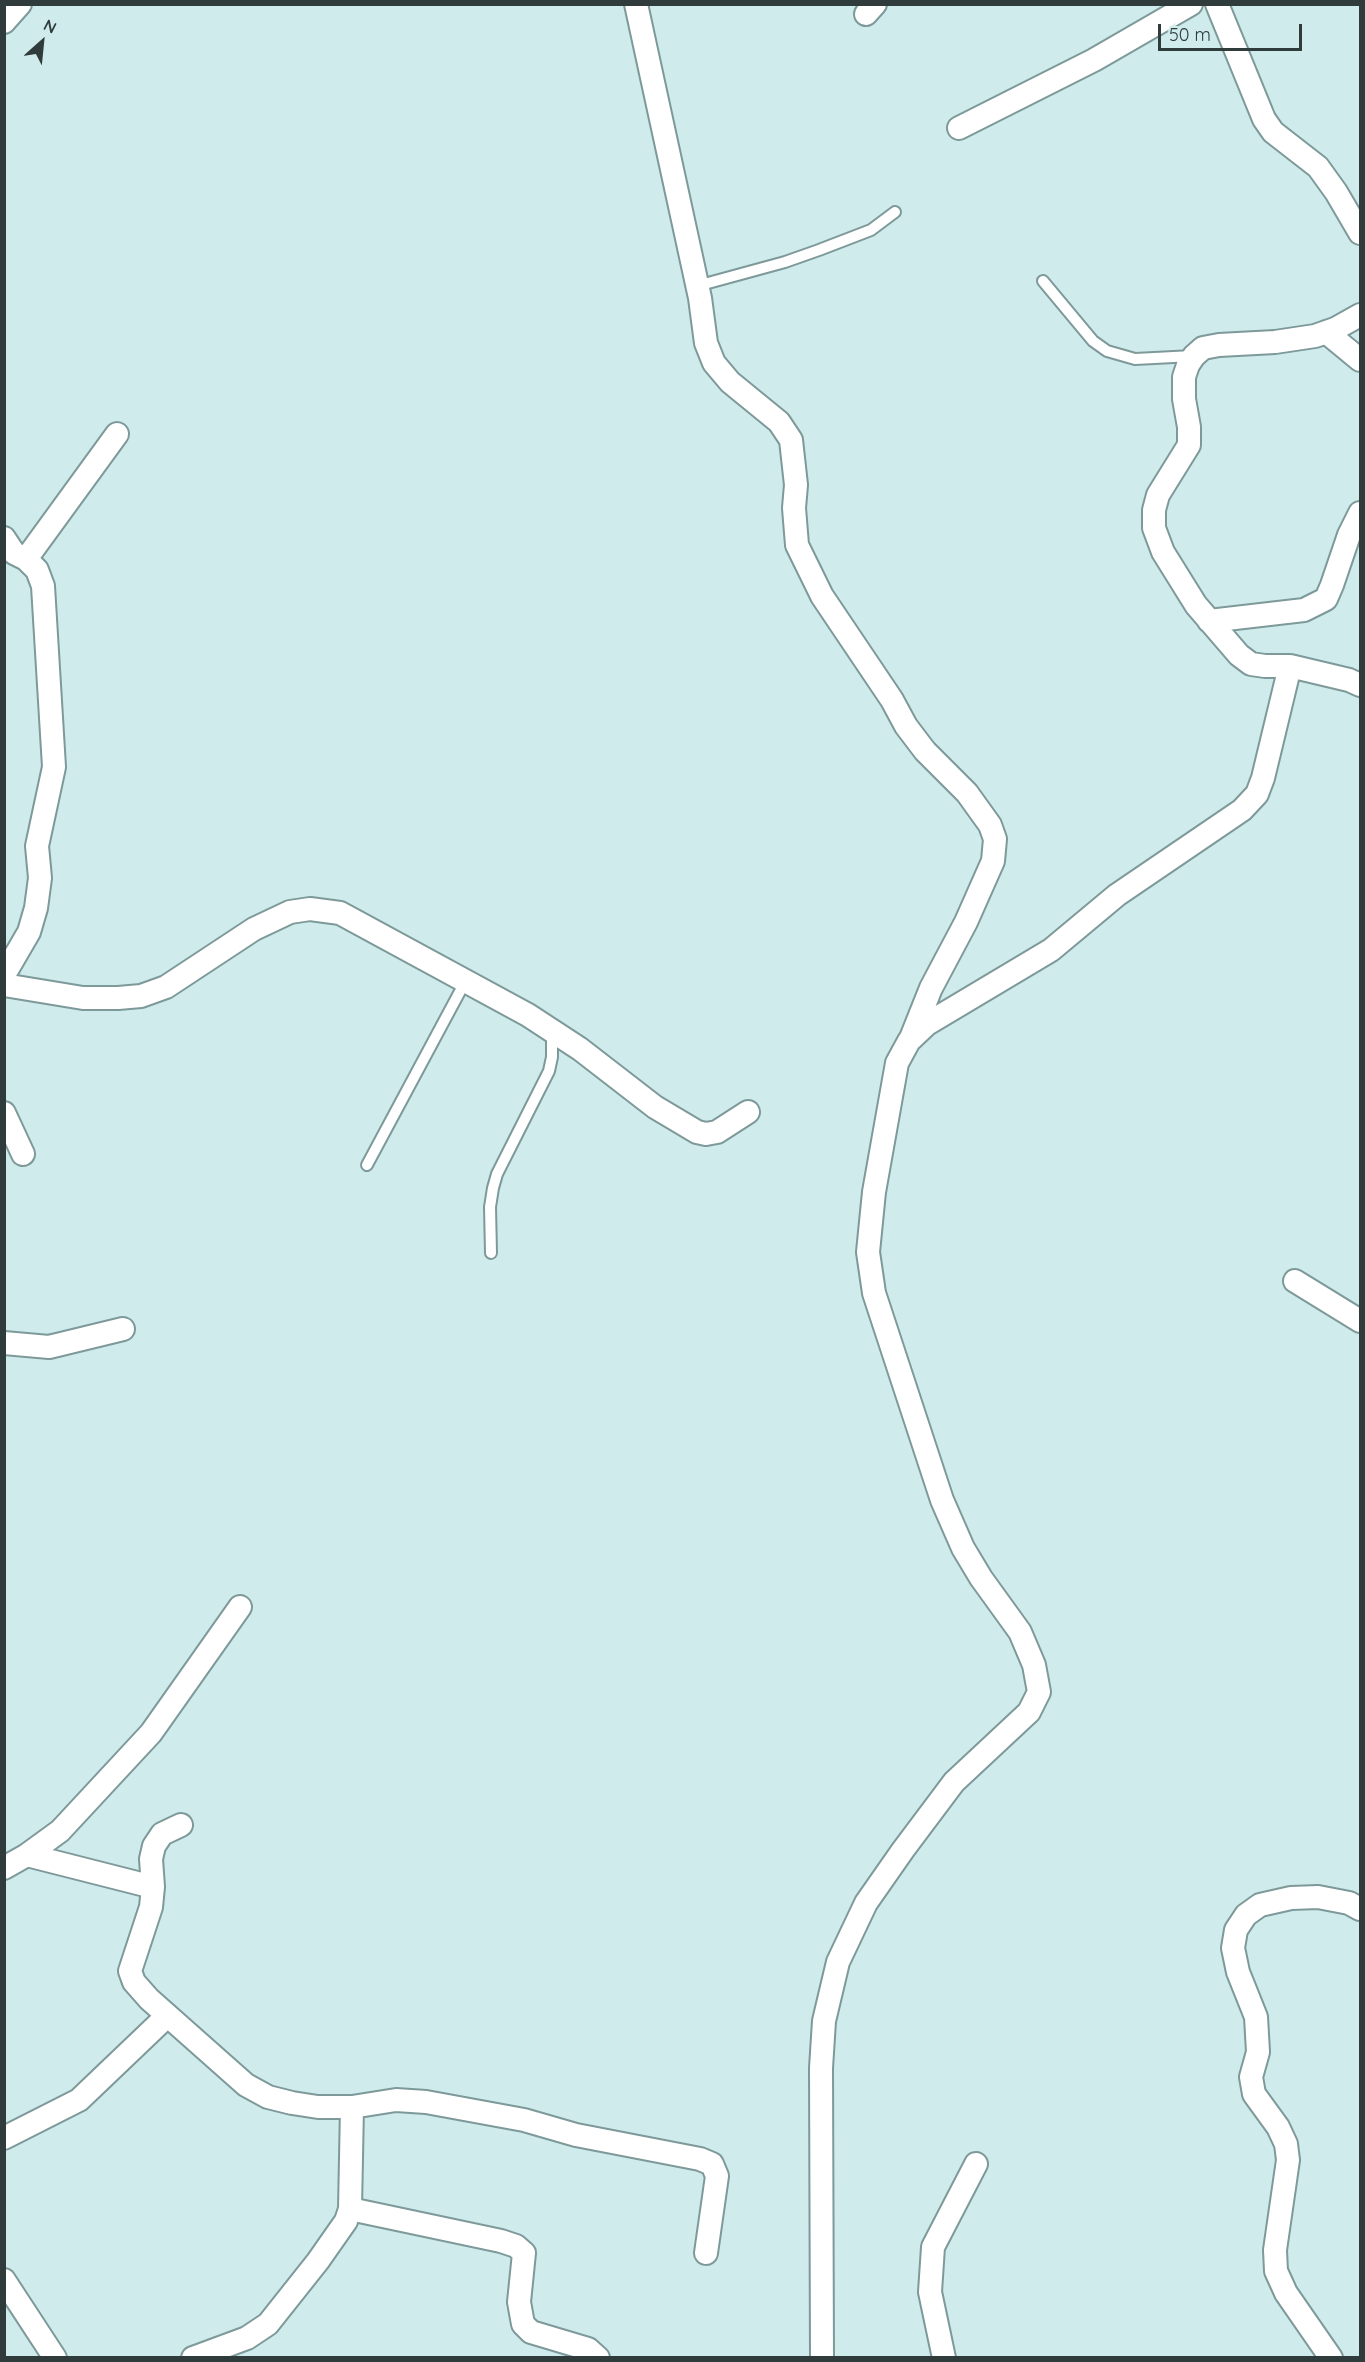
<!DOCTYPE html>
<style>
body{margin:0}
#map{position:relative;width:1365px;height:2362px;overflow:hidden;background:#cfebec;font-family:Quicksand,sans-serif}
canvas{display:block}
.frame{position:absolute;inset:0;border:6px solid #303b3b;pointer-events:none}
.north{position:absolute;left:12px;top:12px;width:60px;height:60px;-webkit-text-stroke:4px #cfebec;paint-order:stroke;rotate:27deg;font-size:16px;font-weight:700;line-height:24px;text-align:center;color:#303b3b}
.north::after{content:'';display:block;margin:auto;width:21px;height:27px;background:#303b3b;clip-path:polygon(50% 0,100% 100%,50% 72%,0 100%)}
.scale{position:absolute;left:1158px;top:24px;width:144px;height:27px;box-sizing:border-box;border:3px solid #303b3b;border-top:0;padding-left:8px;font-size:18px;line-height:21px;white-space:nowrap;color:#303b3b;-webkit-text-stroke:4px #cfebec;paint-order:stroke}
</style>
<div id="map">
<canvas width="1365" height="2362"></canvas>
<div class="frame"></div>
<div class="north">N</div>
<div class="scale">50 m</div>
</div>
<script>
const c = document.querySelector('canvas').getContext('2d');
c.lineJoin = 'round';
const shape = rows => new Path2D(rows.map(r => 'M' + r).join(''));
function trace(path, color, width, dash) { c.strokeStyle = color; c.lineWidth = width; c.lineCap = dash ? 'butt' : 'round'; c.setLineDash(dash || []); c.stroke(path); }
const service = shape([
 [1043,281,1093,341,1107,351,1135,359,1193,356],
 [697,286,785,262,819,250,871,230,895,212],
 [367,1165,465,982],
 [491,1253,490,1207,493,1188,497,1174,549,1071,552,1057,552,1032]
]);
const minor = shape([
 [636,4,700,298,706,343,714,363,730,382,779,422,791,440,796,485,794,508,797,545,822,596,892,700,906,726,925,751,967,793,990,825,995,839,993,861,966,922,931,988,911,1038],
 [1217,4,1264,119,1273,132,1318,167,1336,192,1360,233],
 [866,14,875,4],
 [4,22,20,4],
 [959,128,1094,60,1191,4],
 [1360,315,1335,329,1315,336,1275,342,1219,345,1203,348,1194,356,1188,365,1184,377,1184,399,1189,427,1189,445,1158,495,1154,510,1154,528,1163,552,1196,605,1239,655,1251,664,1265,666,1290,666,1349,680,1360,685],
 [1326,332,1360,360],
 [4,538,14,553,26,559,37,570,43,586,54,767,37,846,40,878,36,908,29,932,4,975],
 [26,559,117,434],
 [1209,621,1304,610,1326,599,1332,585,1349,535,1360,513],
 [4,985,83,998,118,998,141,996,166,987,254,929,290,912,310,909,340,913,528,1015,580,1049,655,1107,697,1132,706,1134,717,1132,748,1112],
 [4,1113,23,1154],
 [1295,1281,1360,1321],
 [4,1343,49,1347,123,1329],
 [181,1825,162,1834,154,1846,151,1859,153,1887,151,1907,130,1971,134,1982,149,1999,246,2085,268,2097,292,2103,318,2107,352,2107,350,2209,346,2221,318,2261,268,2324,247,2338,193,2358],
 [27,1855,153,1887],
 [4,1868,27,1855,60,1831,151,1733,240,1607],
 [352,2107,396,2100,426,2102,524,2120,576,2135,700,2159,712,2164,717,2176,706,2253],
 [4,2138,79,2100,167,2016],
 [350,2209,501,2241,516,2246,524,2253,519,2302,523,2324,531,2332,588,2349,598,2358],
 [4,2280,55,2358],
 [822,2358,821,2068,824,2021,838,1962,866,1903,903,1850,954,1782,1029,1712,1039,1692,1034,1665,1020,1632,981,1578,963,1548,942,1500,874,1293,868,1252,874,1192,897,1063,909,1041,927,1024,1051,950,1117,895,1242,810,1257,794,1263,778,1290,666],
 [944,2358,930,2292,933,2247,976,2164],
 [1331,2358,1286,2293,1276,2271,1275,2250,1288,2160,1286,2144,1278,2127,1254,2094,1251,2077,1258,2052,1256,2017,1238,1972,1233,1948,1236,1930,1246,1915,1260,1905,1291,1898,1318,1897,1349,1903,1360,1909]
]);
trace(service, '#7e9999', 14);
trace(minor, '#7e9999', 26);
trace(service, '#fff', 10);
trace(minor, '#fff', 22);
</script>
